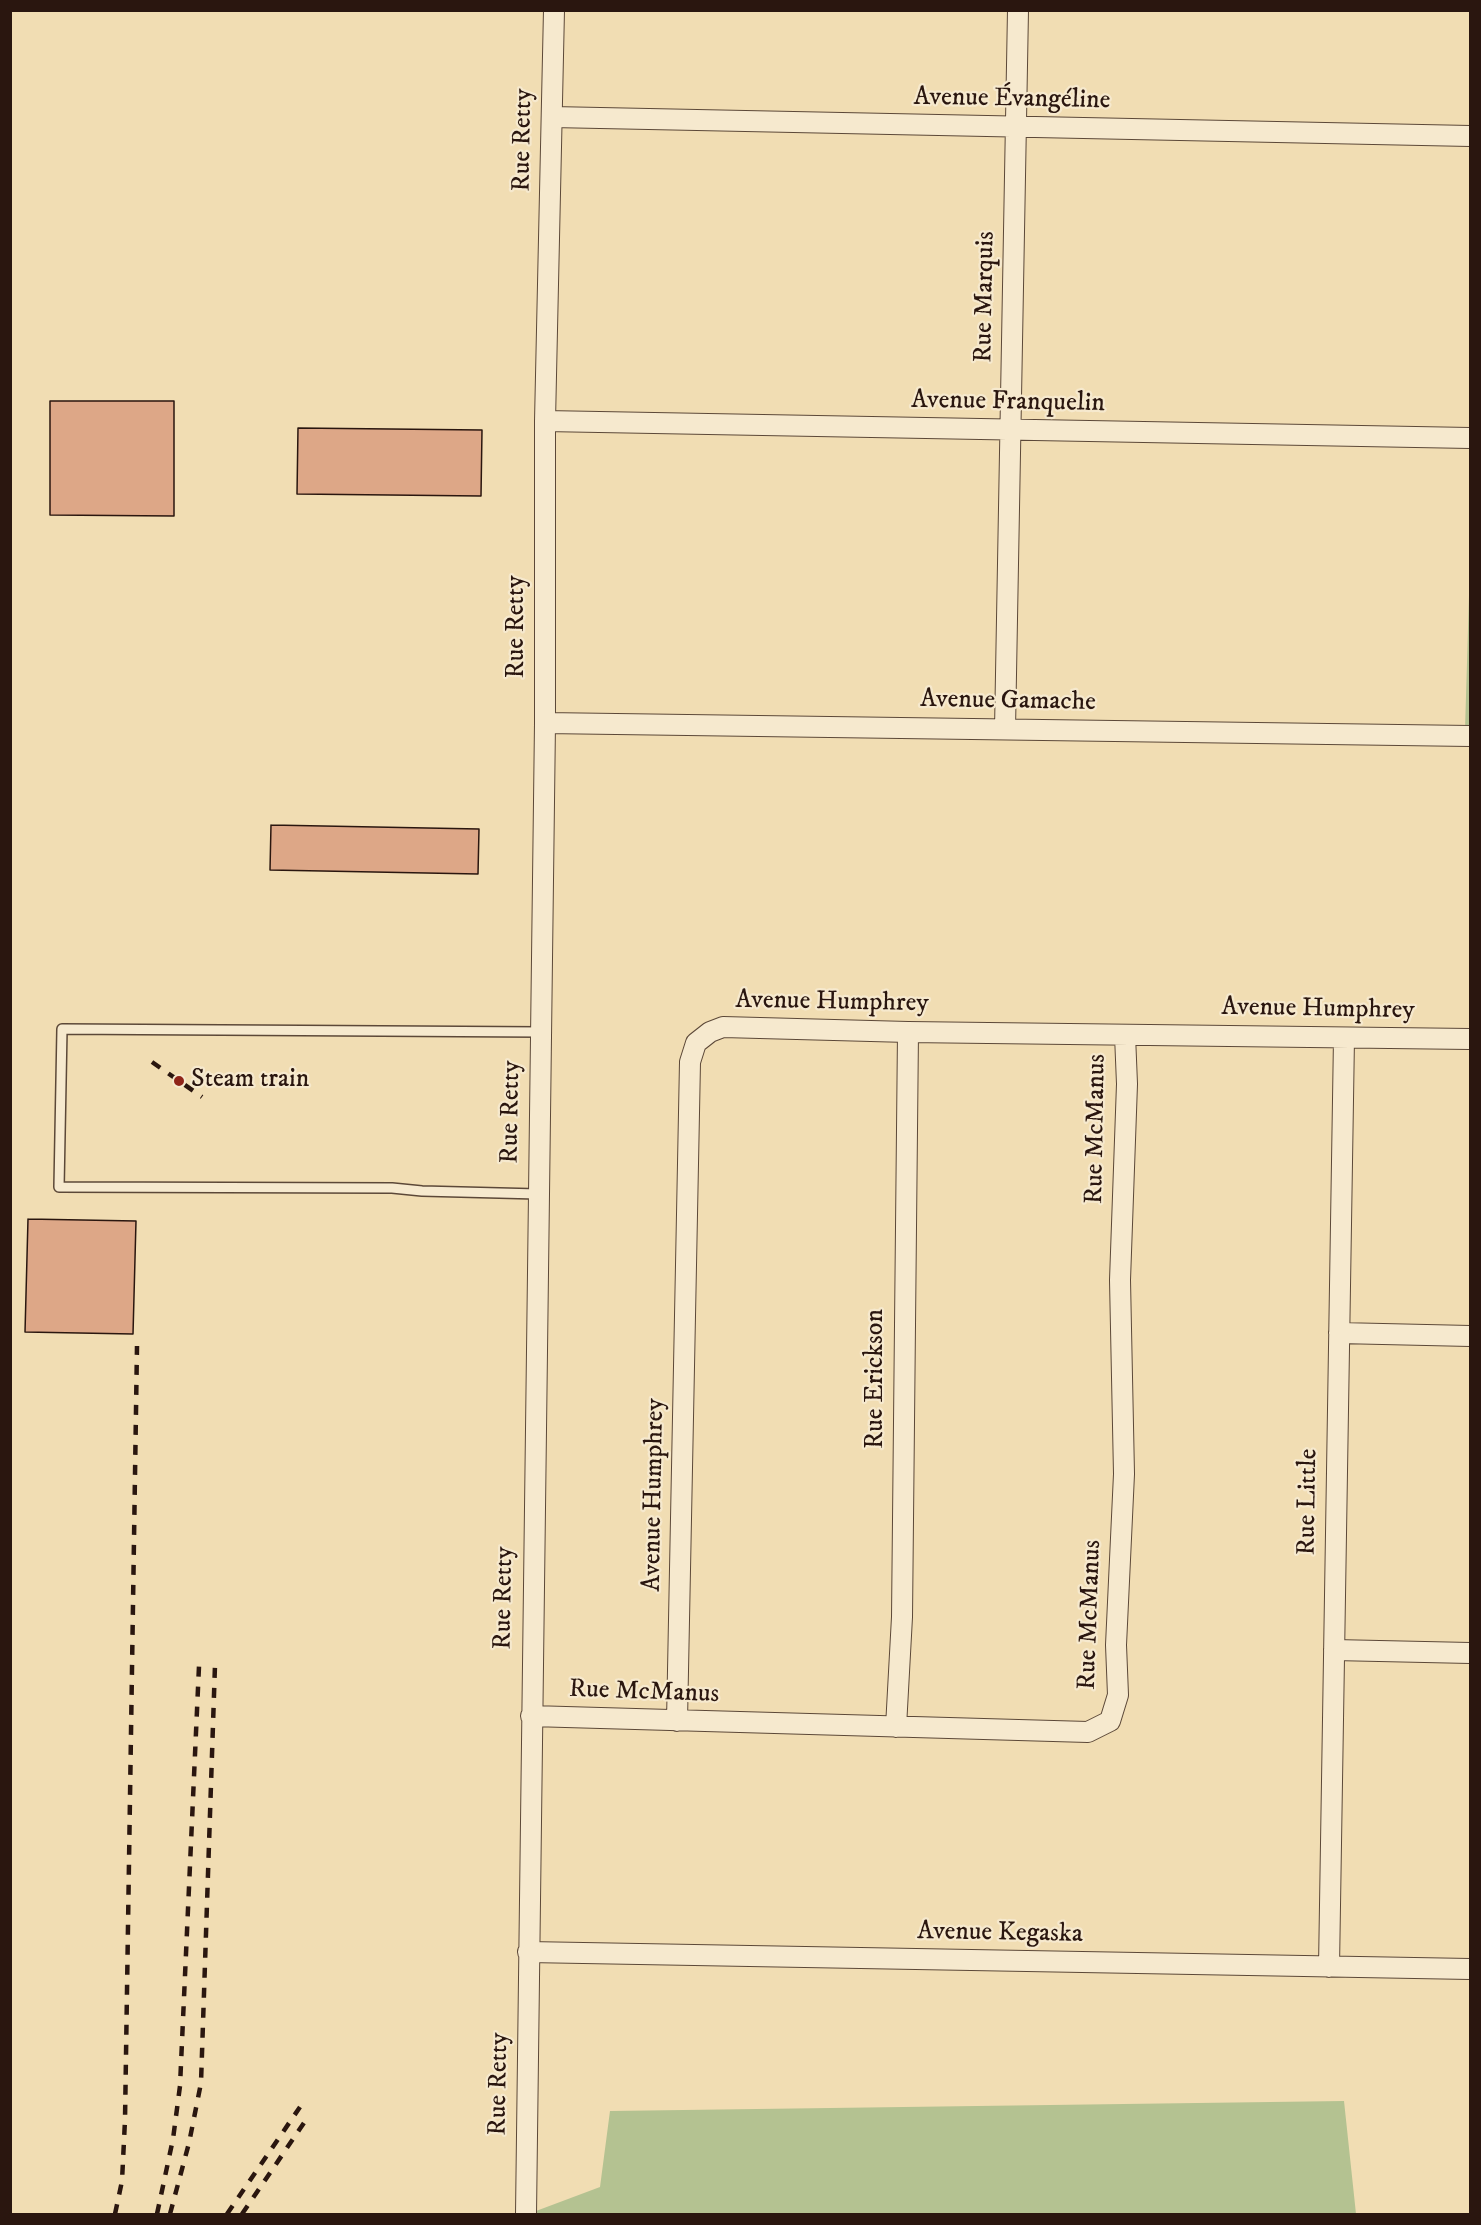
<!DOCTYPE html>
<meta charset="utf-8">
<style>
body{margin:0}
#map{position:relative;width:1481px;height:2225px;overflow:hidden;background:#f1ddb3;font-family:"IM FELL DW Pica",serif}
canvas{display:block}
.frame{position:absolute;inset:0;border:12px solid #2a160f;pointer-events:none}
</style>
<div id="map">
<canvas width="1481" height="2225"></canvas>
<div class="frame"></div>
</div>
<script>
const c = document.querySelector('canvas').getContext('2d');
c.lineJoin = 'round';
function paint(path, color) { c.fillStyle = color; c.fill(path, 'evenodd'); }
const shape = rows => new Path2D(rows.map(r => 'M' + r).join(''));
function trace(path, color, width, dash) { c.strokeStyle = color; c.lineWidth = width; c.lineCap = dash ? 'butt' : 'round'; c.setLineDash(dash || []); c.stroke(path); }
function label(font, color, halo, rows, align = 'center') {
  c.font = font + ' "IM FELL DW Pica",serif'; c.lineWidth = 4.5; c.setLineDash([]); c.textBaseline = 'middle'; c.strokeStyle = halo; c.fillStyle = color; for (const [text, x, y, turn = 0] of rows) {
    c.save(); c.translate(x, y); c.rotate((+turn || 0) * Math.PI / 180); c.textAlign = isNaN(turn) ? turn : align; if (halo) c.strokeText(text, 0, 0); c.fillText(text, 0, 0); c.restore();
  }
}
paint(shape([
 [1469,595,1470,595,1470,730,1465,730],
 [1344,2101,1356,2214,528,2214,600,2187,610,2111]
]), '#b4c291');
const building = shape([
 [50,401,174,401,174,516,50,515,50,401],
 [298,428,482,430,481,496,297,494,298,428],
 [271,825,479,829,478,874,270,870,271,825],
 [28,1219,136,1221,133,1334,25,1332,28,1219]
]);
paint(building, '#dda787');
trace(building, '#2a160f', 1.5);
const lane = shape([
 [538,1194,422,1191,392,1188,59,1187,62,1029,541,1032]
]);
const street = shape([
 [552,117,1470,136],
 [545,421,1470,438],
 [545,723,1470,736],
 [1005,729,1018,10],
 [1339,1333,1470,1336],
 [1334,1650,1470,1653],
 [531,1716,1088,1732,1110,1721,1118,1695,1116,1645,1124,1474,1120,1280,1127,1084,1125,1035],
 [677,1721,690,1062,696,1043,710,1032,723,1027,908,1032,1470,1039],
 [896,1727,902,1617,908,1032],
 [528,1952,1470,1969],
 [1329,1967,1344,1038],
 [526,2214,545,723,545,421,554,10]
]);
trace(lane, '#5c4838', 12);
trace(street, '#5c4838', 22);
trace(lane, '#f6e9ce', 9);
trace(street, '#f6e9ce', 20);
trace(shape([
 [152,1062,202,1097],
 [115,2214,122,2181,125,2120,137,1346],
 [157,2214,173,2139,180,2086,199,1666],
 [170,2214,189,2143,201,2083,215,1665],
 [227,2214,300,2107],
 [242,2214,308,2117]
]), '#2a160f', 4.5, [10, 10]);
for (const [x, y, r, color] of [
 [179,1081,6,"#8f2418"]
]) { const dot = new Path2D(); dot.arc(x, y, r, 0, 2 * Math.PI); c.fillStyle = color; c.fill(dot); trace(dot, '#f6e9ce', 2); }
label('26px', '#2a160f', '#f6e9ce', [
 ["Avenue Évangéline",1012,100,1],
 ["Rue Retty",524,140,-89],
 ["Rue Marquis",986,297,-89],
 ["Avenue Franquelin",1008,403,1],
 ["Rue Retty",518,627,-90],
 ["Avenue Gamache",1008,702,1],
 ["Avenue Humphrey",832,1003,1],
 ["Avenue Humphrey",1318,1010,1],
 ["Rue Retty",512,1112,-89],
 ["Rue McManus",1097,1129,-89],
 ["Rue Erickson",877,1379,-90],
 ["Avenue Humphrey",655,1495,-89],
 ["Rue Little",1309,1502,-89],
 ["Rue Retty",505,1598,-89],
 ["Rue McManus",1091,1615,-88],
 ["Rue McManus",644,1693,2],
 ["Avenue Kegaska",1000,1934,1],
 ["Rue Retty",500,2084,-89]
]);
label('26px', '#2a160f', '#f6e9ce', [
 ["Steam train",191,1081]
], 'left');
</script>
